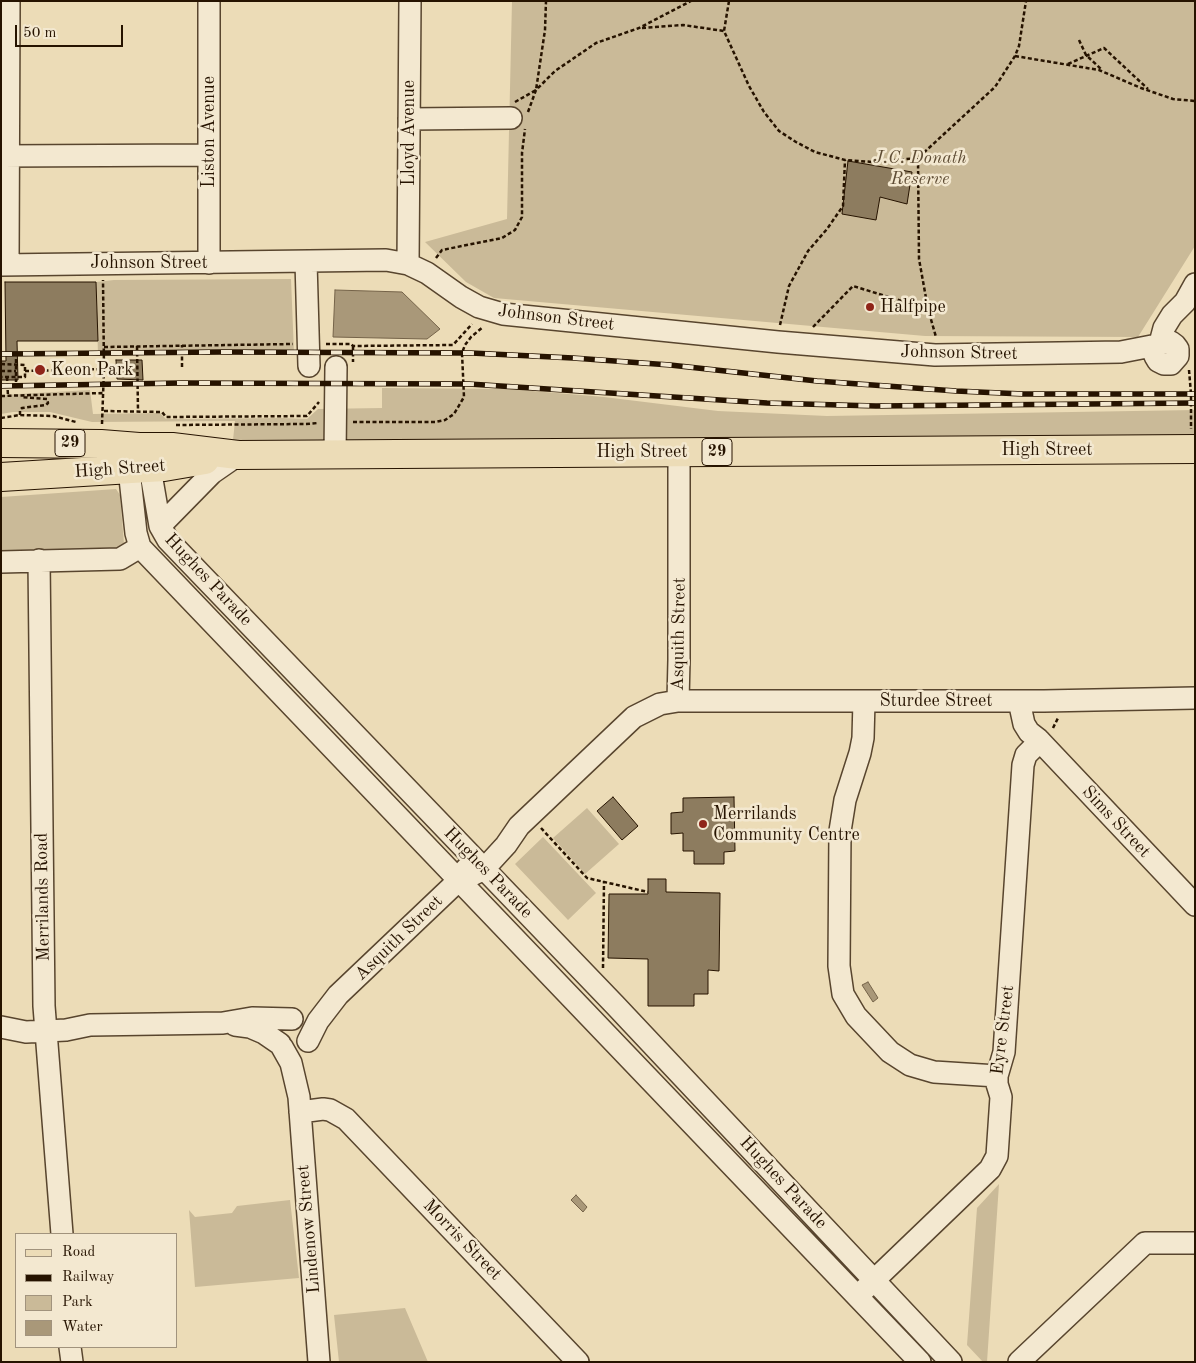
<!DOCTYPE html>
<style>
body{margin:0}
#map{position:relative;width:1196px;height:1363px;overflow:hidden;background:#ecdcb7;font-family:"Old Standard TT",serif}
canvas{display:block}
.frame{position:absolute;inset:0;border:2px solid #261300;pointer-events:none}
.legend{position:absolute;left:15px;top:1233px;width:162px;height:115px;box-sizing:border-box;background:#f3e8d0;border:1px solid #a1937d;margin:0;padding:6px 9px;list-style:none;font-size:15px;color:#261300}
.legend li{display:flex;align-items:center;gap:10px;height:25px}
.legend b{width:25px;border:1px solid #a1937d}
.scale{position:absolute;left:15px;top:25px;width:108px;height:22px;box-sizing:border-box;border:2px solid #261300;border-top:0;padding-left:6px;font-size:15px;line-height:18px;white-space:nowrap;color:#261300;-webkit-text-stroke:4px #f3e8d0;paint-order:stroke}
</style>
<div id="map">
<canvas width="1196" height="1363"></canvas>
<div class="frame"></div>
<ul class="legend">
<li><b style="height:6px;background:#ecdcb7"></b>Road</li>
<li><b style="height:6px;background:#261300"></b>Railway</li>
<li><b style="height:14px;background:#caba98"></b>Park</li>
<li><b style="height:14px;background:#a99879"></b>Water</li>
</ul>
<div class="scale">50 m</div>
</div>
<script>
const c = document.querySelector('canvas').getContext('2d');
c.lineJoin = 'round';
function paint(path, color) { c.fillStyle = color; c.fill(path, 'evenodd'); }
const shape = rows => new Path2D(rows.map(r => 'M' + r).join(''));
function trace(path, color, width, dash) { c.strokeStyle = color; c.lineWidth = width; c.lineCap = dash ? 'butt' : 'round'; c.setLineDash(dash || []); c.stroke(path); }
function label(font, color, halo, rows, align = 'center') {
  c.font = font + ' "Old Standard TT",serif'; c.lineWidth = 5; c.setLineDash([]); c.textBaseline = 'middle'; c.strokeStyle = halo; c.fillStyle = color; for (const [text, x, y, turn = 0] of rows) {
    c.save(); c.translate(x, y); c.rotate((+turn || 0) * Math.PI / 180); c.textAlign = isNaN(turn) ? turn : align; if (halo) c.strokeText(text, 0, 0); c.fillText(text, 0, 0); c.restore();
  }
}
paint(shape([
 [512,1,1195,1,1195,246,1138,337,925,336,494,298,466,282,425,242,507,219],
 [291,279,294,353,98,355,96,282,114,280],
 [382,388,509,389,604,397,718,411,827,416,1195,410,1195,436,311,441,233,440,235,421,92,422,50,412,13,412,1,414,1,395,90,390,93,414,160,413,166,419,283,418,307,419,318,409,382,408],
 [116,489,120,495,124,544,121,550,1,551,1,497],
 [587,808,619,844,585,874,553,838],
 [543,837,596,893,568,920,515,864],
 [999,1184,987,1362,983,1362,967,1345,977,1208],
 [290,1200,299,1278,195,1287,189,1210,195,1217,232,1213,237,1206],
 [405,1308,428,1362,339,1362,334,1315]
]), '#caba98');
const water = shape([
 [335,290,402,292,440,329,427,339,333,337,335,290],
 [868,982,878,998,873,1002,862,985,868,982],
 [576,1195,587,1207,583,1212,571,1200,576,1195]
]);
paint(water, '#a99879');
trace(water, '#756349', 1);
const building = shape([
 [848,161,912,172,907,204,880,197,876,220,842,214,848,161],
 [5,282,96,282,98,341,17,341,18,380,1,380,1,361,6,361,5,282],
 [116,360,142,360,143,380,117,379,116,360],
 [613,797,638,826,622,840,597,811,613,797],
 [734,797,735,851,724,852,724,864,694,864,694,851,683,851,683,833,671,834,671,813,683,812,683,798,734,797],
 [648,879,666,879,666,892,720,893,719,971,708,970,708,994,694,994,694,1006,648,1006,648,959,608,958,609,894,648,894,648,879]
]);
paint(building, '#8d7c5f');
trace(building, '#261300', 1);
const minor = shape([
 [209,1,209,263],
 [409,119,511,118],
 [1,156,208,155],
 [306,262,309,366],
 [408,264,410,1],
 [1,265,386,260,408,264,427,273,461,297,479,307,503,314,778,342,935,355,1121,352,1157,345],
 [8,265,9,1],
 [1160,343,1171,342,1175,345,1178,349,1178,356,1171,364,1164,364,1158,361,1155,356,1155,350,1160,343,1164,328,1172,315,1185,302,1195,284],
 [135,455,129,469,136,533,140,547,920,1362],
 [335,455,336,367],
 [143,456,150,468,160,526,168,540,615,1005,951,1362],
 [160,526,212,473,238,455],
 [39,560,44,1006,62,1234],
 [1,562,120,559,140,547],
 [678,701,1044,701,1195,698],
 [864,701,863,738,860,753,845,800,840,831,839,966,843,994,856,1016,890,1052,910,1065,934,1072,997,1076],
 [1019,701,1024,724,1029,732,1038,739,1195,905],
 [472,875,484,869,506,845,519,826,634,717,660,704,678,701,679,660,679,452],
 [235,1025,250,1027,264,1033,280,1044],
 [1,1027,26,1032,66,1030,90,1025,223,1023,252,1018,292,1019],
 [308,1041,318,1021,338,995,459,880,466,869],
 [282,1047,291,1063,299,1097,319,1362],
 [300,1112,323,1109,330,1110,346,1119,578,1362],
 [865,1289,990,1169,997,1156,1001,1097,997,1084,997,1076,1004,1052,1023,765,1026,755,1040,741],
 [70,1347,72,1362],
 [1019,1362,1145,1243,1195,1243]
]);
const major = shape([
 [1,443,101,444,139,447,172,447,238,455,1195,449],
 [1,477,164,467,205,460]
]);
trace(minor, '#58452e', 24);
trace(major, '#261300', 30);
trace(shape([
 [729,1,724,31,749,86,764,112,779,131,796,142,815,152,845,160,873,162,918,158,995,87,1015,56,1019,46,1026,1],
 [642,28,683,25,724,31],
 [1079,40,1086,55,1101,69],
 [1015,56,1099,70,1141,88,1173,99,1195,101],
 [1068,64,1104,48,1148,89],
 [515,102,536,90,545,30,546,1],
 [528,112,536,90,555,71,596,43,639,28,691,1],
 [918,158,919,259,928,309,936,337],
 [436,258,442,250,502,238,515,230,522,217,522,153,525,129],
 [780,325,789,286,808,251,827,229,843,206,845,160],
 [813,327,853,286,928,309],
 [326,344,351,344,353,346,453,345,472,324],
 [137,346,138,411],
 [353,346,353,362],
 [104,347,293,344],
 [1,364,25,365,25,377,1,377],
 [182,367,182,345],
 [1189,370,1191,394,1191,429],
 [1,371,16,371],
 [25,371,104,369],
 [7,377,8,396],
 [1,396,103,393],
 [104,411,162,412,166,417,307,416,319,402],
 [20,415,20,410,22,408,46,405,48,403,47,399,21,397],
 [1,418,20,415,53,416,76,422],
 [353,422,435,422,445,420,454,414,464,397,462,353,465,345,471,337,483,327],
 [102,424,104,369,103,280],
 [176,425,306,424,318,423],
 [1053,728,1058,718],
 [541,828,587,878,648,892],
 [603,968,604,881]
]), '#261300', 2.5, [4, 2.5]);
trace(minor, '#f3e8d0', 21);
trace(major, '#ecdcb7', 28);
const rail = shape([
 [1,354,222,352,471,353,573,358,670,365,817,381,956,391,1023,394,1195,394],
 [1,386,182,383,469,384,767,403,876,406,1195,403]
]);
trace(rail, '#261300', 5.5);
trace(rail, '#f3e8d0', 4, [11]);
trace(shape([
 [16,359,16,382]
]), '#261300', 2.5, [4, 2.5]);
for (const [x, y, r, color] of [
 [870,307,5,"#8f2418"],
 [40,370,6,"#8f2418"],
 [703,824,5,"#8f2418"]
]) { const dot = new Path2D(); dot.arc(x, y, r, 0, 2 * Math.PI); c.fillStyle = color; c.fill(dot); trace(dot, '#f3e8d0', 2); }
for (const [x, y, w] of [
 [70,443,30],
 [717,452,30]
]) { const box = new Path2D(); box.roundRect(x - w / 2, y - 13.5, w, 27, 4); c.fillStyle = '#f3e8d0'; c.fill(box); trace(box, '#261300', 1); }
label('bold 16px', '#261300', null, [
 ["29",70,443],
 ["29",717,452]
]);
label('18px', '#261300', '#f3e8d0', [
 ["Liston Avenue",209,132,-90],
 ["Lloyd Avenue",409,133,-90],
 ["Johnson Street",149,263],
 ["Johnson Street",556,318,7],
 ["Johnson Street",959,353,1],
 ["High Street",1047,450],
 ["High Street",642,452],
 ["High Street",120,469,-4],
 ["Hughes Parade",208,580,47],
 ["Asquith Street",679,634,-89],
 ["Sturdee Street",936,701],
 ["Sims Street",1116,822,47],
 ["Hughes Parade",488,873,46],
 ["Merrilands Road",43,897,-91],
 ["Asquith Street",399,938,-44],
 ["Eyre Street",1003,1030,-83],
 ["Hughes Parade",783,1183,47],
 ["Lindenow Street",309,1229,-95],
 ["Morris Street",462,1240,46]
]);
label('italic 18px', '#5f4d35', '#f3e8d0', [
 ["J.C. Donath",920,158],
 ["Reserve",920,179]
]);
label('18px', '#261300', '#f3e8d0', [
 ["Halfpipe",880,307],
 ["Keon Park",51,370],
 ["Merrilands",713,814],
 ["Community Centre",713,835]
], 'left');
</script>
